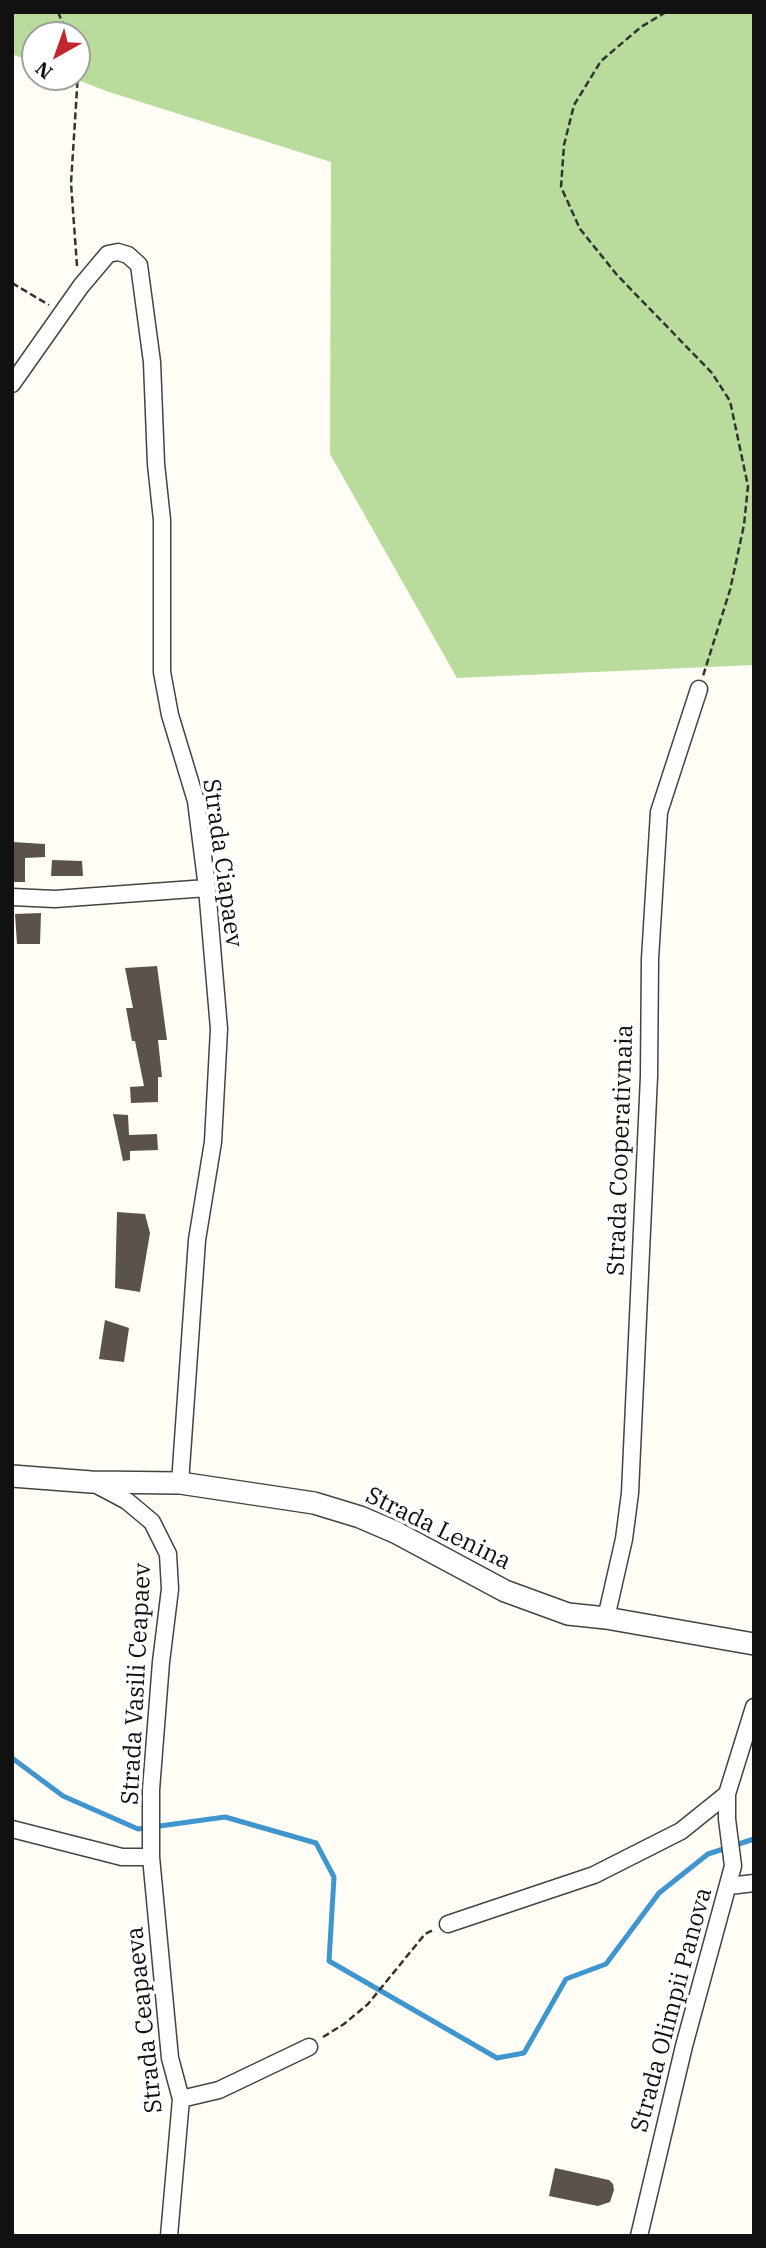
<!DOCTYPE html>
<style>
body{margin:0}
#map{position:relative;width:766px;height:2248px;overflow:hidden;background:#fffdf5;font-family:"IBM Plex Serif",serif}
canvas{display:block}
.frame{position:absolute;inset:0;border:14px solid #111;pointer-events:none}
.north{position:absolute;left:21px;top:21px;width:70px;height:70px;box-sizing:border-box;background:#fff;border:2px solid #a0a0a0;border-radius:50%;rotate:220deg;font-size:19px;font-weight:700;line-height:28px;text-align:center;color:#111}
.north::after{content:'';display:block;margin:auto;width:24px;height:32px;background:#c4262e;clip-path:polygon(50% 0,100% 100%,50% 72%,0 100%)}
</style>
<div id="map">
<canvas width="766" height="2248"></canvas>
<div class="frame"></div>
<div class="north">N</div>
</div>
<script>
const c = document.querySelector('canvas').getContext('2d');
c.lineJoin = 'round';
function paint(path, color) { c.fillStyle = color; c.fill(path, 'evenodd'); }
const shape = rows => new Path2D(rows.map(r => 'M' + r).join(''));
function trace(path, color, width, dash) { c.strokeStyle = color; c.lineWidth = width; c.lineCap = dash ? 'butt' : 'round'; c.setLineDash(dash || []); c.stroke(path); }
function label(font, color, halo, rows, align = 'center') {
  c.font = font + ' "IBM Plex Serif",serif'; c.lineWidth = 7; c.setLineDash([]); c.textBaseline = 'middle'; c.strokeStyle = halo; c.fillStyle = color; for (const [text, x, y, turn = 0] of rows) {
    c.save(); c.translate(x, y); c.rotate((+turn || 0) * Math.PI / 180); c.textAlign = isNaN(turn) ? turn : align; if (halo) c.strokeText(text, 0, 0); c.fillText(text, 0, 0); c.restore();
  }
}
paint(shape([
 [12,12,754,12,754,665,457,678,330,454,331,162,109,92,70,77,77,77,77,35,35,35,35,63,12,54]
]), '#b9dc9c');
trace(shape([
 [12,1758,63,1796,138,1829,225,1817,316,1843,334,1877,329,1961,497,2058,524,2053,566,1979,606,1964,659,1893,708,1854,754,1839]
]), '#3f96cf', 5);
paint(shape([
 [12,842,45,844,45,857,25,858,25,882,12,882],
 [52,860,82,861,83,876,51,876],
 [41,913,40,944,17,944,15,914],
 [157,966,167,1040,158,1040,162,1077,158,1077,158,1102,131,1103,130,1087,144,1086,135,1041,132,1041,126,1008,133,1008,125,968],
 [113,1114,128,1115,129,1135,157,1134,158,1150,130,1151,130,1160,123,1161],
 [117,1212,145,1214,150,1233,140,1292,115,1288],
 [105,1320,129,1328,124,1362,99,1359],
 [555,2168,609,2180,613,2184,614,2190,610,2202,598,2206,549,2196]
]), '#5a524d');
const minor = shape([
 [12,384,81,286,108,254,118,252,128,255,139,265,152,362,156,464,162,520,162,672,170,715,196,801,207,888,219,1029,213,1142,197,1240,180,1483],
 [12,897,55,899,207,888],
 [93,1483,127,1501,152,1522,168,1554,170,1589,161,1662,151,1790,151,1857,170,2058,181,2099,169,2236],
 [606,1618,624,1539,630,1493,649,1076,650,959,659,812,699,689],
 [12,1829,122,1857,151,1857],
 [729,1886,754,1883],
 [448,1924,594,1875,681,1831,727,1794],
 [181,2099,219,2090,309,2047],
 [639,2236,684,2046,733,1866,727,1819,727,1794,754,1707]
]);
const tertiary = shape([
 [12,1476,91,1482,180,1483,314,1503,360,1517,395,1532,505,1591,568,1614,606,1618,754,1644]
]);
trace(minor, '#444', 19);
trace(tertiary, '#444', 24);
trace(shape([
 [58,12,68,35],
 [666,12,641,27,601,61,574,105,564,145,561,187,580,229,617,275,712,373,730,401,748,486,744,525,730,590,703,676],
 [77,266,71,183,79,58,77,53],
 [12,283,49,305],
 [323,2037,344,2024,368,2004,425,1934,435,1929]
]), '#333', 2.5, [7, 3.5]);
trace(minor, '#fff', 16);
trace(tertiary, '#fff', 21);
label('24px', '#111', '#fff', [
 ["Strada Ciapaev",222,863,82],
 ["Strada Cooperativnaia",621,1150,-88],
 ["Strada Lenina",438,1529,26],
 ["Strada Vasili Ceapaev",137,1684,-87],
 ["Strada Olimpii Panova",672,2010,-75],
 ["Strada Ceapaeva",145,2020,-96]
]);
</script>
